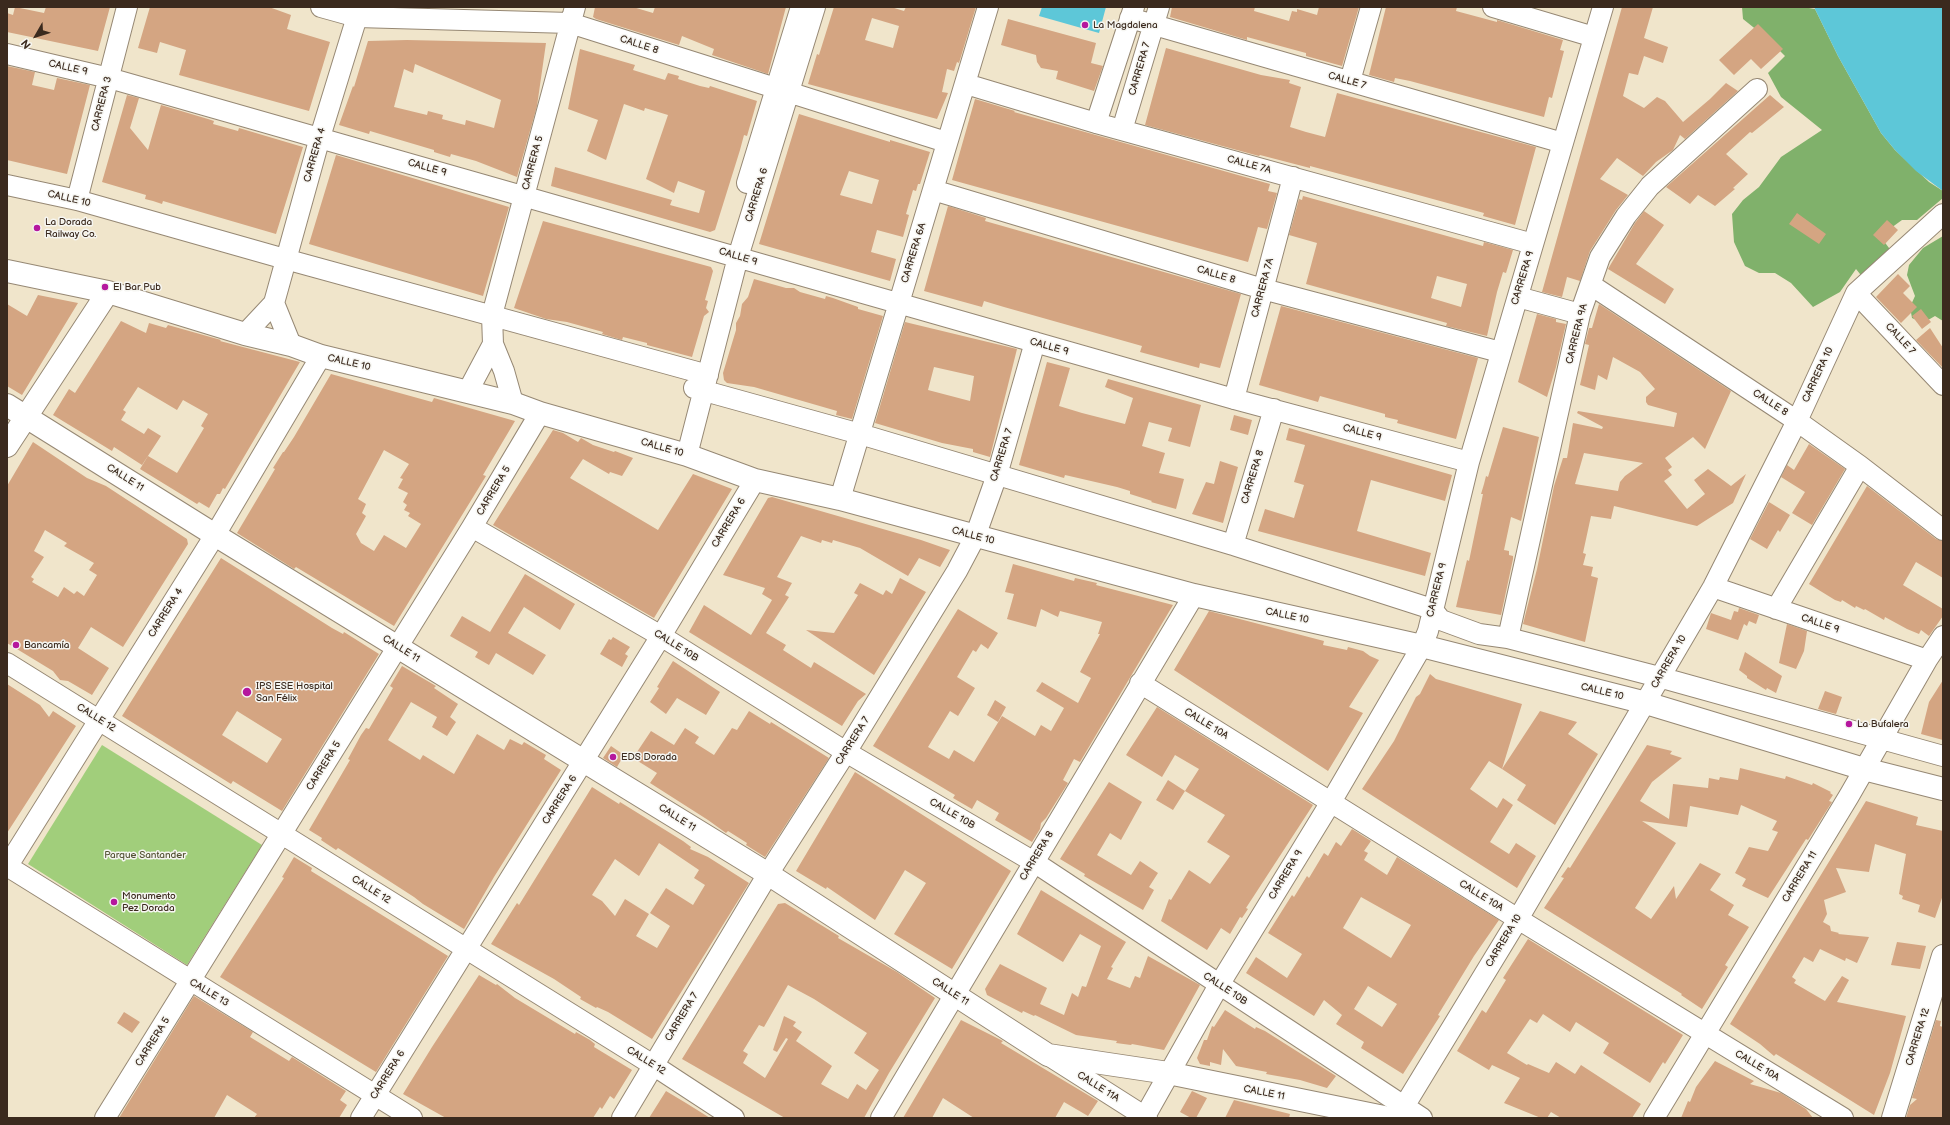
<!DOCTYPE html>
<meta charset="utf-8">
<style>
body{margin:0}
#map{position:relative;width:1950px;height:1125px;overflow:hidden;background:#f0e5cb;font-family:"Balsamiq Sans",sans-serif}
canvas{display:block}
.frame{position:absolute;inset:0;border:8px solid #3b2a1e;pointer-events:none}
.north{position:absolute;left:16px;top:16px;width:40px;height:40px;-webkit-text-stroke:3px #f6f6f2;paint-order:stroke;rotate:231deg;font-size:11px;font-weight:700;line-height:16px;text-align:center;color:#3b2a1e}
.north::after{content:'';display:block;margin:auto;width:14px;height:18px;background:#3b2a1e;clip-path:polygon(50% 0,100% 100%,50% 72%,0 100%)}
</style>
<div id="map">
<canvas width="1950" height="1125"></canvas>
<div class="frame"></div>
<div class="north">N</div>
</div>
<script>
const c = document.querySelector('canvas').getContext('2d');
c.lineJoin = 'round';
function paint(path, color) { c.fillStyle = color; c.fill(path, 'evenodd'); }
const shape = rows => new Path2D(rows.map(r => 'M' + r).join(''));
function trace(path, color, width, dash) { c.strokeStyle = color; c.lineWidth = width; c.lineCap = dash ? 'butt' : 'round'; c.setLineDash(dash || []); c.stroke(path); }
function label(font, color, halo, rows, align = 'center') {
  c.font = font + ' "Balsamiq Sans",sans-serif'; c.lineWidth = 3; c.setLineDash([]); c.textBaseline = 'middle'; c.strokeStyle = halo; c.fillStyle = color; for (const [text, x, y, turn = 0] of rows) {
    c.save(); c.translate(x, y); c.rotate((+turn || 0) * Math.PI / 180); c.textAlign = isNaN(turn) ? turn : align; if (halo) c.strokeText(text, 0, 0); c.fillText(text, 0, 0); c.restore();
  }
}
paint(shape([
 [102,745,262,845,187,965,28,864]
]), '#a1ce7b');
paint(shape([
 [1742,7,1803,7,1815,9,1838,56,1881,133,1895,150,1929,182,1943,191,1943,198,1917,220,1902,220,1880,236,1892,252,1864,279,1856,269,1840,292,1813,307,1791,283,1775,273,1759,273,1745,266,1734,242,1732,214,1743,200,1759,187,1781,157,1822,130,1781,97,1768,73,1785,56,1768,39,1743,19],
 [1943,236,1943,321,1935,316,1923,323,1912,318,1910,307,1915,296,1907,275,1909,265,1923,248]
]), '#80b16b');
paint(shape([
 [1042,7,1106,7,1099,33,1039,16],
 [1814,7,1943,7,1943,191,1916,171,1895,150,1881,133,1838,56]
]), '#5dc7d8');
paint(shape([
 [15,7,44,13,46,7,110,7,98,51,7,32,7,13,13,15],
 [150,7,269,7,291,15,287,29,330,42,309,111,179,75,186,50,160,42,157,53,138,48],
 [595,7,633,7,653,13,655,7,786,7,768,74,712,55,714,49,682,36,679,45,596,19,593,17],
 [834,7,891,7,904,11,906,7,976,7,959,63,957,62,954,71,947,69,942,92,948,93,937,119,808,84,817,54,819,55],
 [872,18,899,26,893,48,865,40],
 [1172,7,1255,7,1254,11,1289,21,1292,11,1297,12,1297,9,1317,15,1319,7,1359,7,1342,66,1306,56,1306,53,1247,37,1247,40,1170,17],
 [1386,7,1457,7,1456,11,1497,22,1497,20,1563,40,1560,50,1564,51,1552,98,1549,97,1544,117,1410,81,1395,78,1394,82,1369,75],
 [1622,7,1653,7,1644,38,1668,47,1663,63,1644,56,1638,75,1629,73,1623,96,1644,108,1657,97,1665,101,1683,122,1710,99,1726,83,1738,91,1685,139,1680,135,1673,150,1656,162,1643,176,1617,158,1600,179,1628,195,1616,210,1590,251,1580,281,1567,277,1562,297,1542,292],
 [1008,19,1096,43,1091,63,1103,66,1094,91,1056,79,1058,71,1041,68,1037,62,1036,55,1001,45],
 [1758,24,1783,49,1761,69,1751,59,1734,75,1719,60],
 [407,40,546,43,537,106,517,177,476,161,451,154,450,157,434,152,434,150,370,131,369,134,339,125,353,86,354,87,368,41],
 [415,64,501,100,494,128,466,120,465,125,442,119,443,115,428,111,427,115,394,107,404,69,413,73],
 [1166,48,1261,75,1290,80,1289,83,1301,87,1290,127,1306,132,1325,137,1337,93,1536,147,1515,225,1483,216,1484,213,1411,193,1310,166,1310,168,1260,155,1259,156,1145,125],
 [580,49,635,65,633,70,665,80,668,73,679,76,678,79,700,86,709,88,710,86,757,101,747,136,744,135,740,150,715,230,710,232,551,186,555,167,672,200,670,205,699,213,705,191,678,181,674,193,646,179,668,115,645,108,644,111,624,104,606,160,587,151,598,120,568,109],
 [7,66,35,72,32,85,54,90,57,78,90,85,67,174,7,160],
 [127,95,139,98,130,128,148,150,161,105,208,119,214,121,213,124,238,131,239,128,303,147,276,234,163,201,162,204,153,201,145,199,146,195,102,182],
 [1770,95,1784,107,1752,133,1750,132,1726,154,1748,174,1733,188,1735,189,1715,206,1698,195,1690,204,1666,187],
 [975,99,1015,111,1014,112,1270,184,1268,191,1277,193,1267,229,1258,227,1248,262,952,180],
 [799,114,890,142,890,140,930,152,920,184,918,184,916,191,913,190,906,214,909,215,903,237,877,230,871,252,896,259,890,281,759,244],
 [849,171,879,180,872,204,840,195],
 [336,155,509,207,483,296,309,244],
 [1303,196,1483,246,1484,242,1513,250,1506,273,1503,272,1497,292,1487,336,1446,326,1447,323,1306,284,1317,243,1289,235,1299,199,1302,200],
 [1437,276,1467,284,1461,307,1431,298],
 [948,206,986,218,985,221,1241,294,1220,368,1200,363,1199,368,1140,352,1142,346,1004,307,984,301,982,307,924,291],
 [1644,211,1664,225,1636,264,1674,289,1665,304,1608,269,1635,223],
 [1797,213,1826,234,1819,244,1789,224],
 [1887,220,1898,230,1884,245,1873,235],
 [543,221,711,267,713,271,705,300,708,301,706,308,709,312,704,316,692,357,647,345,647,343,623,337,622,340,602,334,603,332,567,322,546,319,514,308],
 [1898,274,1910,286,1903,293,1917,307,1901,323,1876,297],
 [754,279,786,288,794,288,800,292,825,299,826,296,833,298,858,307,858,309,883,316,852,419,836,415,837,411,754,387,727,383,724,380,723,373,736,330,736,323,740,316,742,304,748,297],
 [38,295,78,303,22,395,7,386,7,304,27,316],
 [1599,304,1731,391,1705,449,1693,437,1665,458,1672,467,1668,470,1672,475,1664,481,1687,509,1705,494,1694,480,1708,469,1731,486,1746,474,1733,503,1697,526,1614,506,1611,519,1591,516,1583,553,1586,554,1583,565,1593,567,1591,576,1598,578,1585,642,1523,624,1537,569,1554,486,1563,458,1567,458,1573,423,1602,429,1603,427,1577,413,1578,411,1674,427,1677,413,1648,405,1646,402,1646,397,1655,389,1640,372,1613,357,1607,380,1598,375,1595,390,1580,385,1589,345,1585,344,1589,328,1592,328],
 [1584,453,1643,463,1625,476,1620,482,1618,491,1575,484],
 [1281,306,1478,358,1456,439,1397,423,1398,420,1385,417,1385,414,1320,396,1318,402,1259,385],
 [1921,309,1931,322,1922,329,1912,316],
 [1537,314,1556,319,1556,322,1566,324,1556,367,1547,397,1518,382],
 [121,321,146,333,149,323,166,328,168,325,221,340,220,341,300,362,225,489,223,488,220,494,217,494,209,508,199,502,197,504,140,469,148,456,177,473,204,428,201,426,208,414,183,400,177,410,138,387,123,410,126,412,121,420,144,434,148,428,161,436,142,465,114,447,112,451,53,415,69,389,75,393],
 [905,322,1017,349,990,457,973,452,973,449,942,443,875,423],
 [934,367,974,376,970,401,928,390],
 [1930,328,1943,348,1943,368,1916,340],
 [1047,362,1070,368,1059,406,1082,413,1125,424,1133,398,1105,387,1108,379,1201,405,1190,447,1168,441,1172,428,1149,422,1142,446,1165,453,1159,473,1184,479,1176,509,1151,502,1152,501,1130,494,1130,491,1117,487,1065,475,1064,478,1019,465],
 [331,374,432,402,434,398,515,421,483,475,486,476,394,626,296,567,294,569,237,533,275,469,273,468,283,452,284,452,294,437],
 [384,450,409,464,400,478,403,479,398,488,408,493,403,502,407,505,404,510,410,513,408,516,421,524,406,548,384,535,374,551,361,543,356,534,366,516,362,513,366,504,358,499],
 [1234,415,1252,420,1248,435,1230,430],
 [1503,427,1539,437,1521,521,1511,517,1504,550,1509,551,1509,555,1513,556,1513,559,1501,615,1456,607,1467,560,1469,561,1483,494,1481,494,1484,484,1486,476,1488,477],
 [1289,428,1452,475,1445,501,1371,480,1357,531,1431,553,1425,576,1258,531,1265,509,1294,518,1304,485,1294,482,1305,445,1286,440],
 [553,430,563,433,578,442,581,438,593,445,614,452,615,451,633,458,622,476,610,472,609,474,583,459,570,478,658,530,693,474,732,489,654,618,493,525],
 [33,442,87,478,106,486,187,539,188,544,123,647,91,627,78,648,109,668,92,695,68,681,60,680,53,671,7,643,7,486],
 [45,530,67,543,64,546,94,563,89,570,97,575,84,596,77,591,74,594,64,587,58,597,32,582,34,579,31,577,44,557,34,551],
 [1809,444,1845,469,1812,525,1792,513,1805,492,1781,477,1787,465,1794,470],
 [1220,461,1238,467,1223,523,1192,514,1206,482,1214,484],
 [1867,486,1936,539,1943,541,1943,578,1916,562,1903,585,1943,609,1943,616,1929,636,1921,630,1919,634,1907,629,1885,617,1884,620,1865,609,1864,610,1856,606,1855,608,1842,600,1841,602,1835,600,1809,584],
 [772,497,921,540,950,550,940,567,919,558,908,576,860,548,833,540,832,543,822,540,821,543,801,536,777,577,792,583,785,595,789,597,766,633,786,645,783,650,811,668,814,662,866,694,858,701,842,726,689,632,704,605,751,635,772,600,762,594,765,588,723,575,768,498],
 [1769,502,1790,515,1780,532,1778,530,1767,549,1750,539],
 [221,558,332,628,343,634,344,632,379,654,282,811,233,781,231,784,122,716],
 [237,711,282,739,267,763,222,735],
 [1013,564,1074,581,1075,578,1097,583,1096,585,1173,605,1080,762,1074,759,1063,780,1068,783,1046,818,1041,823,1040,829,1032,842,995,820,999,813,977,800,972,809,953,798,955,795,873,746,958,609,998,633,988,649,981,644,976,652,973,650,957,677,975,688,958,716,950,711,928,747,949,759,954,750,974,762,1002,716,1035,736,1041,725,1051,731,1064,708,1036,691,1042,682,1078,703,1091,678,1080,672,1100,634,1098,634,1102,622,1060,611,1058,617,1041,609,1036,627,1007,619,1014,594,1005,592],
 [525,574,575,604,560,630,524,607,508,633,546,655,533,675,496,653,489,665,475,657,478,652,450,636,462,616,490,632],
 [900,578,926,592,874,675,806,630,834,633,858,595,854,593,860,583,883,595,886,590,892,594],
 [1739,608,1759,615,1756,624,1749,621,1747,626,1744,624,1738,640,1706,629,1711,613,1731,620,1734,611,1738,612],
 [1209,611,1324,641,1323,645,1347,650,1348,647,1363,651,1370,656,1379,660,1349,707,1363,713,1328,771,1174,670],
 [1787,624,1807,631,1804,651,1796,669,1779,663],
 [613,637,630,647,625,654,628,656,622,667,600,654,609,639,611,640],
 [1745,652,1782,676,1776,693,1767,688,1766,690,1747,678,1747,676,1739,670],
 [673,661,720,692,706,715,677,698,666,714,650,702,659,688,657,687],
 [402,666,436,686,434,688,458,704,450,717,456,722,447,736,432,727,437,717,411,702,388,740,420,760,423,755,454,774,477,734,504,750,510,739,522,745,524,742,546,755,544,759,561,770,494,877,464,929,423,904,414,897,338,848,336,850,321,840,322,838,309,830,350,760,348,759,361,735,366,728,369,729,393,688,390,686],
 [1430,674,1436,679,1522,704,1502,769,1489,761,1470,789,1497,808,1503,798,1513,805,1490,842,1509,854,1516,843,1536,856,1517,888,1362,789,1394,741,1416,697,1420,694],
 [1943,680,1943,740,1921,734,1929,702],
 [7,684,40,705,49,717,53,711,76,726,7,833],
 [1825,691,1842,697,1836,714,1818,709],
 [995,700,1006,707,998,722,987,715],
 [1157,707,1313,805,1246,908,1248,909,1242,918,1240,917,1230,934,1221,928,1207,950,1161,921,1169,899,1171,900,1189,870,1210,884,1230,856,1207,842,1225,815,1185,791,1173,810,1156,800,1168,780,1185,791,1199,769,1175,755,1162,777,1126,755],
 [749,711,770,724,771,722,829,758,765,857,746,845,747,843,728,831,726,833,708,820,650,783,657,773,633,758,651,731,674,745,685,728,699,737,695,743,714,755,732,728,737,730],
 [1540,711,1577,722,1568,734,1598,754,1555,825,1517,800,1526,785,1502,769],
 [1647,745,1672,751,1670,754,1682,758,1652,782,1640,801,1669,819,1673,784,1708,788,1709,778,1719,780,1720,777,1738,780,1740,768,1785,779,1786,776,1812,785,1813,783,1831,792,1830,793,1833,795,1829,801,1832,802,1808,840,1806,839,1768,898,1742,886,1746,879,1735,873,1749,847,1768,851,1778,832,1772,830,1777,821,1741,805,1738,815,1690,806,1687,827,1642,821,1676,843,1635,908,1651,919,1674,886,1676,899,1700,863,1721,874,1710,890,1734,905,1728,915,1749,927,1725,965,1728,967,1702,1009,1681,995,1682,994,1544,908,1564,878,1561,877,1568,867,1570,868],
 [611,746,624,755,617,767,603,758],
 [855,772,1011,871,952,969,894,934,926,883,905,870,875,920,827,887,826,889,796,871],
 [1109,782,1142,802,1121,840,1110,833,1097,855,1131,875,1140,861,1158,873,1149,887,1154,890,1143,910,1084,876,1085,874,1060,859],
 [592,787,619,804,620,802,683,841,691,847,690,849,708,857,749,883,652,1039,608,1012,597,1007,596,1008,580,999,581,997,554,979,491,944,517,903,519,905],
 [659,843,699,870,694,878,705,885,693,905,666,888,650,913,670,926,657,948,636,936,649,914,625,899,615,916,602,901,592,895,615,859,639,876],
 [1866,801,1918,817,1916,825,1943,831,1943,895,1935,918,1918,912,1920,905,1902,899,1903,896,1899,894,1906,854,1875,844,1869,872,1836,868,1846,892,1824,900,1827,914,1823,922,1830,926,1831,931,1839,933,1838,934,1869,937,1857,963,1846,958,1845,961,1820,949,1813,962,1804,957,1792,977,1796,980,1794,983,1825,1001,1842,976,1849,980,1837,1002,1906,1016,1890,1073,1874,1115,1776,1054,1774,1056,1760,1044,1730,1024],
 [1352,829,1371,841,1364,851,1368,853,1364,860,1387,875,1397,857,1499,920,1474,956,1438,1015,1440,1016,1403,1074,1361,1048,1364,1042,1336,1024,1342,1015,1324,1000,1314,1016,1246,973,1256,957,1287,978,1302,954,1268,933,1292,895,1294,897,1307,876,1309,878,1324,853,1328,856,1336,842,1341,846],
 [1361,897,1411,925,1391,958,1343,928],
 [1368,986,1397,1004,1382,1027,1354,1009],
 [294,857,312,868,311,871,448,956,376,1072,220,977,284,878,282,877],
 [1041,890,1126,942,1111,967,1113,968,1107,979,1130,988,1135,976,1140,978,1148,956,1200,985,1164,1050,1132,1044,1131,1045,1116,1043,1117,1041,1076,1035,1035,1015,1034,1016,1023,1011,1022,1013,987,995,985,989,1000,964,1047,988,1040,1004,1064,1015,1072,993,1078,997,1082,986,1086,987,1101,946,1080,934,1063,962,1017,934],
 [785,903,839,936,838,938,897,972,935,998,889,1073,864,1118,785,1118,682,1059,778,904],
 [788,985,814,999,867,1033,854,1053,879,1070,866,1090,857,1084,848,1099,821,1084,832,1066,796,1041,802,1032,793,1026,796,1022,784,1016,773,1050,777,1052,786,1038,788,1039,765,1078,743,1063,748,1054,743,1051,759,1025,764,1027],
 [1528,939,1683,1035,1665,1064,1663,1062,1650,1083,1603,1053,1609,1043,1576,1022,1570,1032,1543,1014,1537,1023,1530,1019,1507,1053,1527,1065,1528,1064,1549,1073,1556,1062,1575,1074,1581,1065,1641,1104,1632,1118,1561,1118,1551,1112,1547,1118,1541,1118,1504,1103,1520,1078,1492,1065,1489,1070,1457,1051,1482,1010,1486,1013,1506,980,1503,978],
 [1897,942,1926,946,1920,969,1891,965],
 [479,975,496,985,497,984,515,998,575,1034,576,1032,590,1040,595,1044,594,1047,632,1070,614,1099,610,1096,602,1109,600,1107,593,1118,446,1118,403,1094,432,1047],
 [194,996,253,1032,250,1037,289,1061,292,1057,346,1091,340,1100,347,1105,339,1118,254,1118,257,1114,227,1095,214,1118,119,1118],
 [1225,1010,1255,1029,1256,1027,1265,1031,1336,1076,1327,1088,1300,1080,1266,1074,1267,1072,1236,1066,1223,1049,1221,1065,1210,1062,1210,1066,1200,1064,1197,1058,1204,1040,1207,1040,1212,1026,1214,1027],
 [124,1012,140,1022,132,1033,117,1023],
 [961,1020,1003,1041,1001,1043,1098,1101,1088,1116,1064,1102,1055,1118,974,1118,943,1098,932,1118,903,1118],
 [1936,1020,1941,1021,1940,1026,1943,1027,1943,1118,1906,1118,1910,1105,1917,1099,1912,1098],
 [1715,1061,1754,1081,1750,1084,1781,1093,1806,1109,1813,1118,1681,1118,1688,1101,1690,1102,1696,1087],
 [666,1091,686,1103,710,1118,649,1118],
 [1192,1091,1207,1098,1196,1118,1191,1118,1180,1112],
 [1234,1100,1290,1114,1289,1118,1225,1118]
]), '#d4a582');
const minor = shape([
 [321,7,357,17,570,23,946,142],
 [1493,7,1594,37],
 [1130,18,1563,143],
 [7,54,109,78,1234,399,1469,462],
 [1350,81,1371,7],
 [966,84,1096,123,1533,244],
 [1096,123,1134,7],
 [1122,130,1159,7],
 [747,183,801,7],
 [7,185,77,200,285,259,708,375],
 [933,190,1263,289,1500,352],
 [77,200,127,7],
 [1591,285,1797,421,1860,466,1943,530],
 [1856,293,1943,385],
 [1518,297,1580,314],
 [274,303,291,345],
 [245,334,274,303,320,137,360,7],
 [694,388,860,434,1233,545,1432,609,1441,620,1479,634,1508,638,1659,677,1943,756],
 [468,391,493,344],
 [1234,399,1293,177],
 [513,403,504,371,493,344,492,315,575,7],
 [687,455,738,257,815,7],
 [840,499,988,7],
 [472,527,661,636,846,752,1034,862,1422,1118],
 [1233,545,1274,409],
 [1713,587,1927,660],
 [1776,609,1860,466],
 [1508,638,1580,314,1600,257,1626,216,1650,186,1757,89],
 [7,663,653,1065,734,1118],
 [1140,683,1518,919,1843,1118],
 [7,866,412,1118],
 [7,867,215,535,321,356],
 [1048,1055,1147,1118],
 [105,1118,472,527,540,413],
 [361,1118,661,636,755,480],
 [622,1118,768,874,846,752,957,571,975,537,997,475,1035,342],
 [881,1118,1194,595],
 [1144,1118,1219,985,1331,802,1422,646,1428,631,1469,462,1603,7],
 [1397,1118,1518,919,1713,587,1797,421,1856,293,1943,214],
 [1654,1118,1849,796,1927,660,1943,636]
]);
const major = shape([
 [7,271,108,292,245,334,291,345,321,356,513,403,540,413,687,455,755,480,840,499,1194,595,1422,646,1646,703,1864,769,1943,789],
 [7,405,215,535,768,874,1048,1055,1168,1073,1389,1118],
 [7,446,108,292],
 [1893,1118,1943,956]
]);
trace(minor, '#968874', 22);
trace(major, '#968874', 24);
trace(minor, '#fff', 20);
trace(major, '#fff', 22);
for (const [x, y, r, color] of [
 [1085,25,4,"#b5179e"],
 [37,228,4,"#b5179e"],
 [105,287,4,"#b5179e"],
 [16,645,4,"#b5179e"],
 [247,692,5,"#b5179e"],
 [1849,724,4,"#b5179e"],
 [613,757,4,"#b5179e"],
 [114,902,4,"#b5179e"]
]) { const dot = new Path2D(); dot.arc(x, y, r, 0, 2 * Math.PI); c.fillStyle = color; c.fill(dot); trace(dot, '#f6f6f2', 1.5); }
label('10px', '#3b2a1e', '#f6f6f2', [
 ["La Magdalena",1093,25],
 ["La Dorada",45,222],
 ["Railway Co.",45,234],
 ["El Bar Pub",113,287],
 ["Bancamía",24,645],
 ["IPS ESE Hospital",256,686],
 ["San Félix",256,698],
 ["La Bufalera",1857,724],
 ["EDS Dorada",621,757],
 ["Monumento",122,896],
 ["Pez Dorada",122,908]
], 'left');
label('10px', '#3b2a1e', '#f6f6f2', [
 ["CALLE 8",639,45,18],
 ["CALLE 9",68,68,13],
 ["CARRERA 7",1140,69,-74],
 ["CALLE 7",1347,81,16],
 ["CARRERA 3",102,104,-76],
 ["CARRERA 4",315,155,-74],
 ["CARRERA 5",533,163,-75],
 ["CALLE 7A",1249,165,15],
 ["CALLE 9",427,168,16],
 ["CARRERA 6",757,195,-73],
 ["CALLE 10",69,199,13],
 ["CARRERA 6A",914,253,-73],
 ["CALLE 9",738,257,17],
 ["CALLE 8",1216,275,17],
 ["CARRERA 9",1523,278,-73],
 ["CARRERA 7A",1263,288,-75],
 ["CARRERA 9A",1577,334,-76],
 ["CALLE 7",1900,339,47],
 ["CALLE 9",1049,347,16],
 ["CALLE 10",349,363,13],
 ["CARRERA 10",1818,375,-65],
 ["CALLE 8",1770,403,33],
 ["CALLE 9",1362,433,15],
 ["CALLE 10",662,448,16],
 ["CARRERA 7",1002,455,-73],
 ["CARRERA 8",1253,477,-73],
 ["CALLE 11",125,478,32],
 ["CARRERA 5",494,491,-59],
 ["CARRERA 6",729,523,-59],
 ["CALLE 10",973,536,15],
 ["CARRERA 9",1437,590,-76],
 ["CARRERA 4",166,613,-58],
 ["CALLE 10",1287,616,12],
 ["CALLE 9",1820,624,19],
 ["CALLE 10B",676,646,32],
 ["CALLE 11",401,649,32],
 ["CARRERA 10",1669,662,-60],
 ["CALLE 10",1602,692,14],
 ["CALLE 12",96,718,32],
 ["CALLE 10A",1206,724,32],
 ["CARRERA 7",853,741,-58],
 ["CARRERA 5",324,766,-58],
 ["CARRERA 6",560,800,-58],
 ["CALLE 10B",952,814,30],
 ["CALLE 11",677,818,32],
 ["CARRERA 8",1037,856,-59],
 ["CARRERA 9",1286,875,-59],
 ["CARRERA 11",1800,877,-59],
 ["CALLE 12",371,890,32],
 ["CALLE 10A",1481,896,32],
 ["CARRERA 10",1504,941,-59],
 ["CALLE 10B",1225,989,33],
 ["CALLE 11",950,992,33],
 ["CALLE 13",209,993,31],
 ["CARRERA 7",682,1017,-59],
 ["CARRERA 12",1918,1037,-73],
 ["CARRERA 5",153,1042,-58],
 ["CALLE 12",646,1061,32],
 ["CALLE 10A",1757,1066,31],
 ["CARRERA 6",388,1075,-58],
 ["CALLE 11A",1098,1087,32],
 ["CALLE 11",1264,1093,11]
]);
label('10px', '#545335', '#f6f6f2', [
 ["Parque Santander",145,855]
]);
</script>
